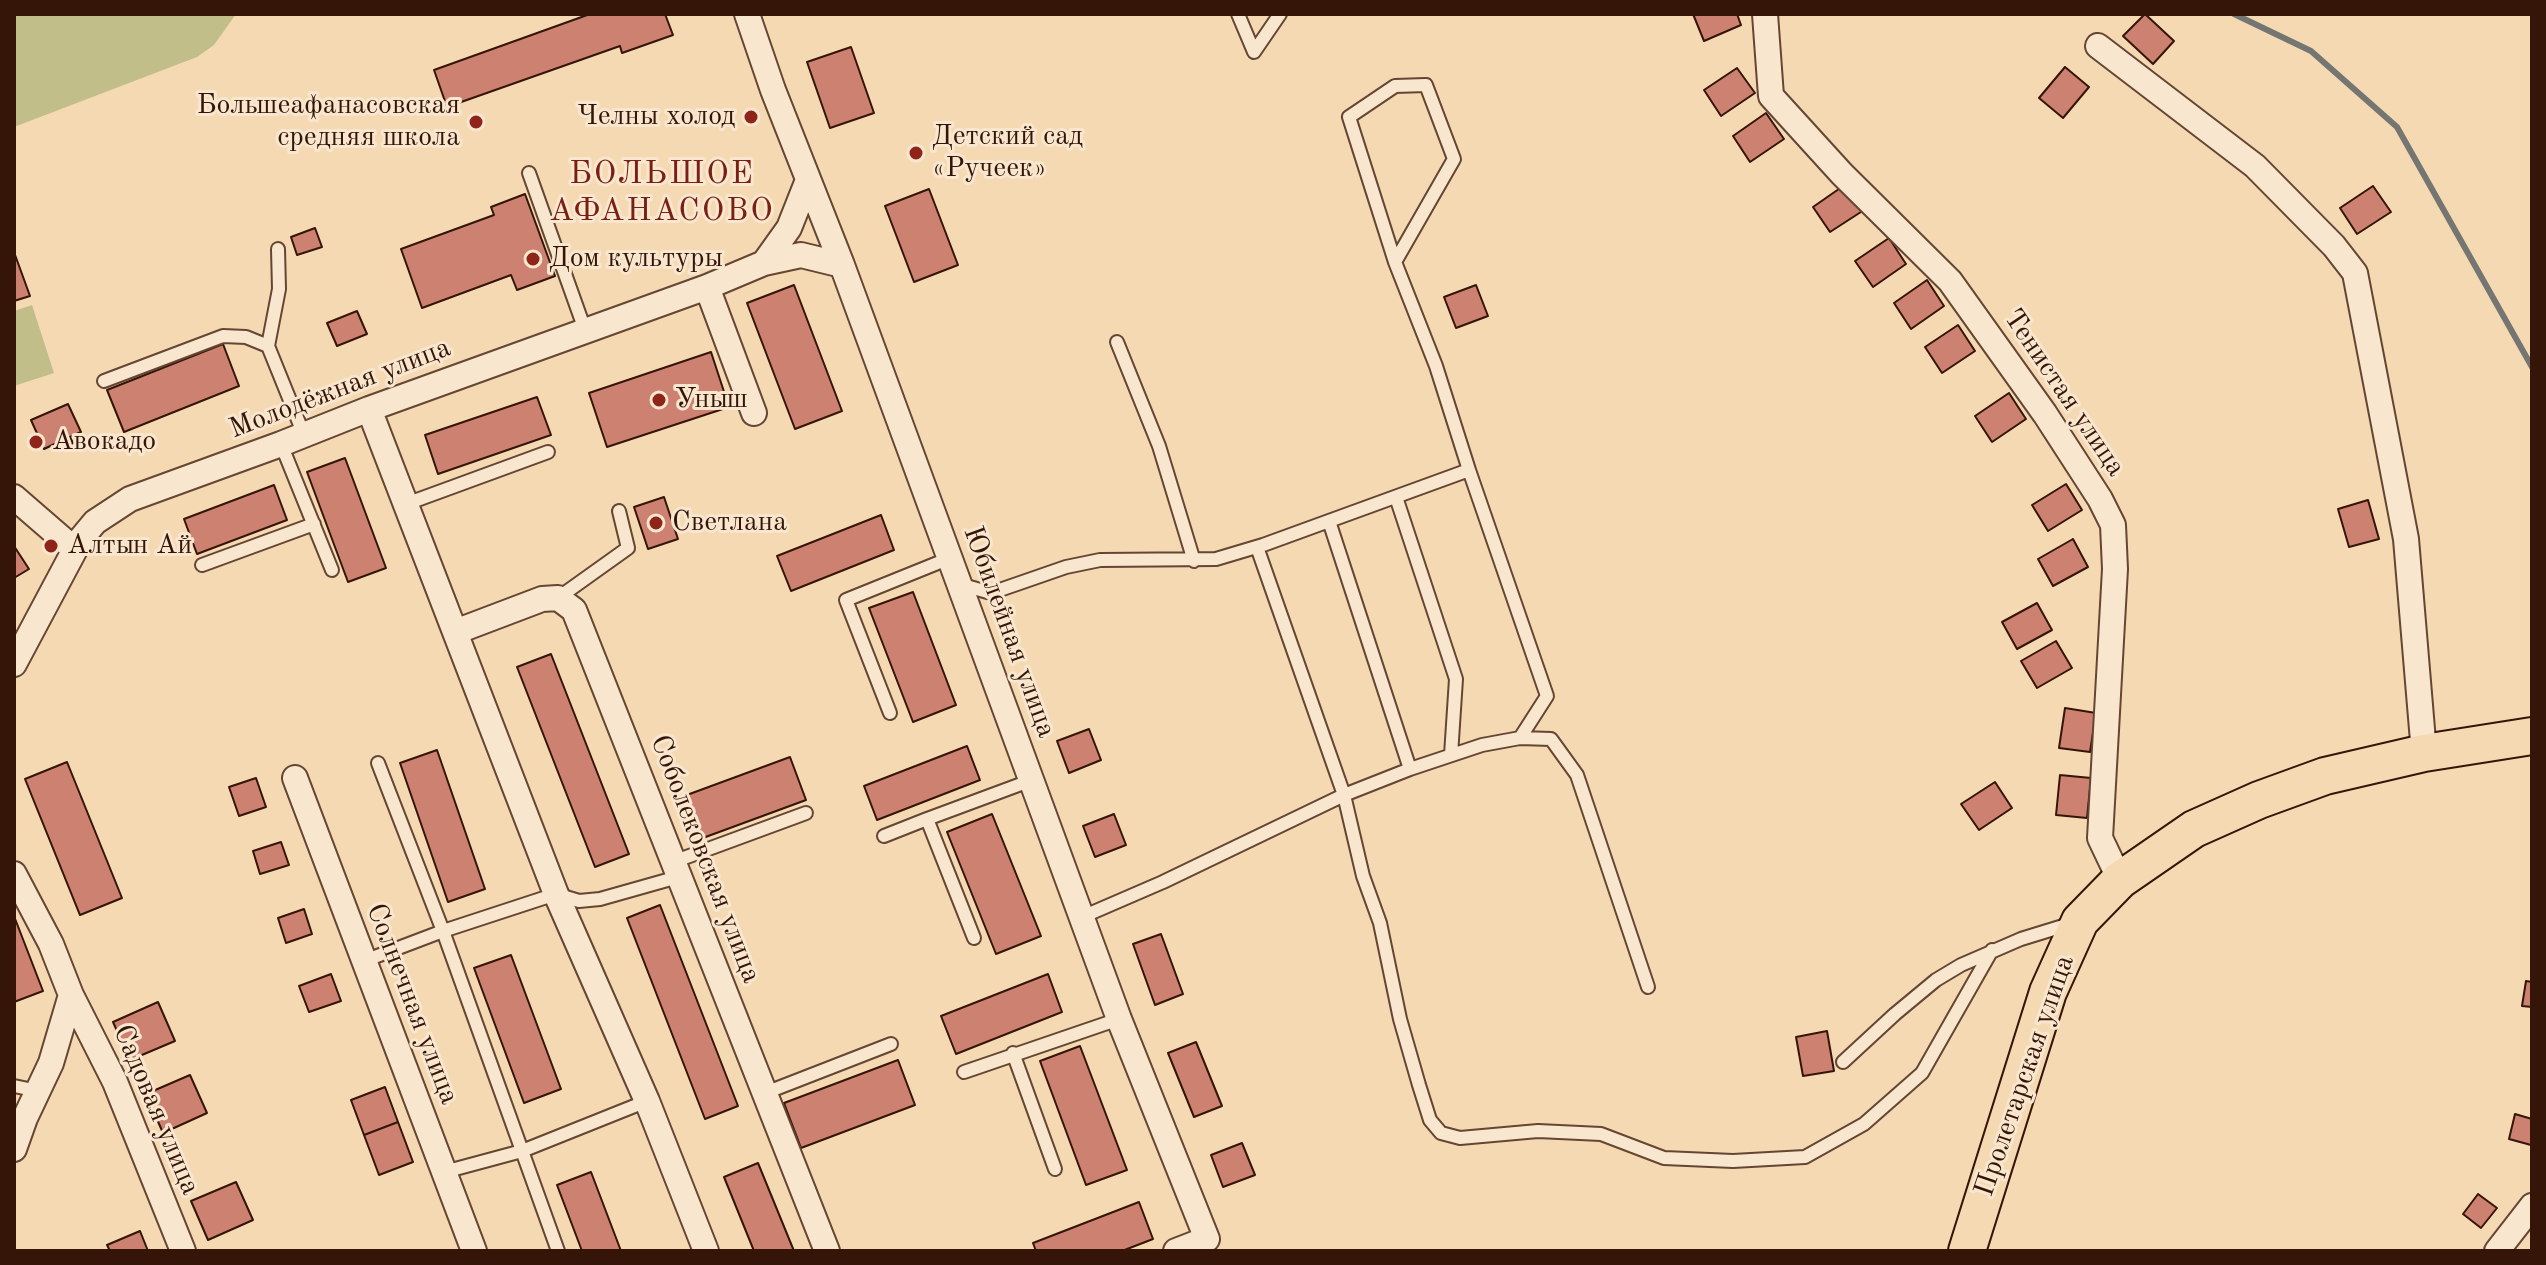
<!DOCTYPE html>
<meta charset="utf-8">
<style>
body{margin:0}
#map{position:relative;width:2546px;height:1265px;overflow:hidden;background:#f5d9b3;font-family:"Old Standard TT",serif}
canvas{display:block}
.frame{position:absolute;inset:0;border:16px solid #341508;pointer-events:none}
</style>
<div id="map">
<canvas width="2546" height="1265"></canvas>
<div class="frame"></div>
</div>
<script>
const c = document.querySelector('canvas').getContext('2d');
c.lineJoin = 'round';
function paint(path, color) { c.fillStyle = color; c.fill(path, 'evenodd'); }
const shape = rows => new Path2D(rows.map(r => 'M' + r).join(''));
function trace(path, color, width, dash) { c.strokeStyle = color; c.lineWidth = width; c.lineCap = dash ? 'butt' : 'round'; c.setLineDash(dash || []); c.stroke(path); }
function label(font, color, halo, rows, align = 'center') {
  c.font = font + ' "Old Standard TT",serif'; c.lineWidth = 6; c.setLineDash([]); c.textBaseline = 'middle'; c.strokeStyle = halo; c.fillStyle = color; for (const [text, x, y, turn = 0] of rows) {
    c.save(); c.translate(x, y); c.rotate((+turn || 0) * Math.PI / 180); c.textAlign = isNaN(turn) ? turn : align; if (halo) c.strokeText(text, 0, 0); c.fillText(text, 0, 0); c.restore();
  }
}
paint(shape([
 [14,14,236,14,214,45,197,57,14,127],
 [32,305,54,373,14,386,14,311]
]), '#c1be89');
trace(shape([
 [2234,14,2311,51,2397,127,2532,367]
]), '#757672', 6);
const building = shape([
 [590,14,665,14,673,35,622,53,620,46,447,107,434,70,590,14],
 [1693,14,1737,14,1741,25,1704,41,1693,14],
 [2145,14,2174,41,2153,64,2123,36,2145,14],
 [851,47,874,113,830,128,807,62,851,47],
 [2065,67,2089,87,2063,118,2039,98,2065,67],
 [1737,68,1755,93,1721,116,1704,90,1737,68],
 [1766,113,1784,139,1750,162,1733,136,1766,113],
 [1846,184,1864,210,1830,232,1813,207,1846,184],
 [2373,186,2391,212,2357,234,2340,208,2373,186],
 [929,189,958,265,914,282,885,206,929,189],
 [525,194,555,276,517,290,511,275,422,308,401,249,494,215,491,207,525,194],
 [315,228,322,247,297,255,291,237,315,228],
 [1889,238,1906,264,1873,287,1855,261,1889,238],
 [14,252,30,296,14,301,14,252],
 [1927,280,1944,306,1911,329,1894,303,1927,280],
 [794,285,842,411,795,429,747,303,794,285],
 [1476,285,1488,316,1456,328,1444,297,1476,285],
 [357,311,367,334,337,346,327,323,357,311],
 [1958,325,1975,351,1942,373,1925,347,1958,325],
 [223,344,239,386,124,432,107,390,223,344],
 [711,352,729,407,607,447,589,393,711,352],
 [2009,393,2026,419,1992,442,1975,416,2009,393],
 [537,397,551,435,438,474,425,435,537,397],
 [68,404,81,432,70,437,73,443,64,447,61,441,44,449,31,420,68,404],
 [345,458,386,568,348,582,307,472,345,458],
 [2066,484,2082,510,2048,531,2032,505,2066,484],
 [274,485,287,520,197,554,184,519,274,485],
 [664,497,678,539,648,549,634,507,664,497],
 [2368,500,2379,539,2349,547,2338,509,2368,500],
 [881,515,894,550,791,591,777,556,881,515],
 [2073,539,2088,567,2053,586,2038,559,2073,539],
 [14,546,29,569,14,578,14,546],
 [913,592,956,705,913,722,869,608,913,592],
 [2037,603,2052,630,2017,649,2002,622,2037,603],
 [2056,641,2072,668,2037,688,2021,661,2056,641],
 [551,654,629,854,595,867,517,667,551,654],
 [2065,708,2096,713,2090,752,2059,748,2065,708],
 [1089,729,1101,760,1069,773,1057,741,1089,729],
 [967,746,980,780,877,820,864,786,967,746],
 [437,750,485,889,448,902,400,763,437,750],
 [790,757,806,800,692,842,676,799,790,757],
 [67,762,122,898,80,915,25,779,67,762],
 [2060,775,2091,778,2087,818,2056,815,2060,775],
 [256,778,266,807,239,816,229,787,256,778],
 [1995,782,2012,808,1979,830,1961,804,1995,782],
 [992,814,1041,936,996,954,947,832,992,814],
 [1114,814,1126,845,1095,857,1083,826,1114,814],
 [281,842,289,865,260,874,253,851,281,842],
 [660,905,738,1106,705,1119,627,918,660,905],
 [304,909,312,934,286,943,278,918,304,909],
 [14,916,43,991,14,1002,14,916],
 [1161,934,1183,994,1155,1005,1133,944,1161,934],
 [511,955,561,1089,524,1103,474,968,511,955],
 [331,974,341,1001,309,1012,299,986,331,974],
 [1048,974,1062,1012,956,1054,941,1016,1048,974],
 [2526,981,2532,982,2532,1007,2522,1006,2526,981],
 [158,1002,175,1041,130,1060,113,1022,158,1002],
 [1827,1031,1834,1071,1803,1076,1796,1037,1827,1031],
 [1196,1042,1222,1106,1194,1117,1168,1053,1196,1042],
 [1080,1046,1127,1170,1086,1185,1040,1061,1080,1046],
 [898,1060,915,1105,801,1148,784,1103,898,1060],
 [190,1075,207,1113,163,1133,146,1094,190,1075],
 [385,1087,398,1122,364,1135,351,1100,385,1087],
 [2515,1114,2532,1119,2531,1145,2509,1139,2515,1114],
 [398,1122,413,1162,379,1175,364,1135,398,1122],
 [1242,1143,1255,1175,1223,1187,1211,1155,1242,1143],
 [758,1163,794,1251,754,1251,724,1177,758,1163],
 [591,1172,621,1251,582,1251,557,1185,591,1172],
 [236,1182,253,1220,208,1240,191,1201,236,1182],
 [2478,1194,2497,1208,2481,1228,2463,1214,2478,1194],
 [1139,1202,1153,1239,1122,1251,1036,1251,1033,1243,1139,1202],
 [140,1231,148,1251,110,1251,107,1245,140,1231]
]);
paint(building, '#cc8171');
trace(building, '#341508', 2);
const lane = shape([
 [1238,14,1254,52,1280,14],
 [529,173,585,330],
 [1117,342,1159,446,1194,561],
 [268,346,279,289,278,249],
 [104,381,223,336,246,337,268,346,304,435],
 [281,444,332,570],
 [1396,497,1456,679,1451,755],
 [406,504,548,452],
 [1329,521,1410,769],
 [1257,547,1344,795,1363,876,1380,923,1400,1019,1419,1085,1430,1120,1441,1133,1460,1138,1538,1131,1601,1134,1664,1158,1733,1161,1805,1157,1864,1124,1922,1073,1992,950],
 [202,565,314,524],
 [959,584,991,593,1066,567,1100,560,1216,559,1263,545,1469,470,1436,366,1395,262,1349,117,1395,86,1426,85,1454,159,1395,262],
 [558,598,628,548,619,511],
 [890,713,846,600,950,558],
 [1520,738,1551,739,1577,775,1648,987],
 [378,763,443,931,558,1251],
 [884,836,927,819],
 [673,862,806,813],
 [1082,917,1163,882,1344,795,1410,769,1482,745,1520,738,1547,696,1469,470],
 [974,938,927,819,1032,780],
 [364,961,443,931,556,894,579,901,600,899,678,877],
 [1013,1053,1055,1169],
 [1843,1062,1895,1014,1936,980,1961,965,2021,939,2073,923],
 [964,1072,1119,1019],
 [14,1086,38,1091],
 [765,1093,891,1044],
 [444,1172,522,1151,647,1101]
]);
const street = shape([
 [747,14,773,90,842,265,1119,1019,1207,1239,1176,1251],
 [1765,14,1771,96,1842,174,1950,281,2045,414,2100,499,2113,525,2115,569,2100,838,2120,880],
 [2098,46,2255,166,2334,246,2355,273,2406,539,2424,753],
 [764,263,801,255,842,265],
 [707,287,754,413],
 [369,409,556,894,647,1101,706,1251],
 [14,497,74,549],
 [455,632,542,599,558,598,574,610,827,1251],
 [14,664,80,540,95,522,130,499,281,444,369,409,707,287,764,263,789,228,808,180],
 [295,778,474,1251],
 [14,874,51,944,71,995,115,1082,183,1251],
 [14,1149,25,1118,51,1063,71,995],
 [2497,1251,2532,1206]
]);
const primary = shape([
 [1967,1251,2048,992,2080,921,2120,880,2194,829,2259,800,2325,776,2424,753,2532,736]
]);
trace(lane, '#644633', 16);
trace(street, '#644633', 28);
trace(primary, '#341508', 40);
trace(lane, '#f8e6ce', 12);
trace(street, '#f8e6ce', 24);
trace(primary, '#f5d9b3', 36);
for (const [x, y, r, color] of [
 [751,117,8,"#8f2418"],
 [476,122,8,"#8f2418"],
 [916,153,8,"#8f2418"],
 [533,259,8,"#8f2418"],
 [659,400,8,"#8f2418"],
 [36,442,8,"#8f2418"],
 [656,523,8,"#8f2418"],
 [51,546,8,"#8f2418"]
]) { const dot = new Path2D(); dot.arc(x, y, r, 0, 2 * Math.PI); c.fillStyle = color; c.fill(dot); trace(dot, '#f8e6ce', 3); }
label('28px', '#341508', '#f8e6ce', [
 ["Большеафанасовская",460,106,"right"],
 ["средняя школа",460,138,"right"],
 ["Челны холод",735,117,"right"],
 ["Детский сад",932,137],
 ["«Ручеек»",932,169],
 ["Дом культуры",549,259],
 ["Уныш",675,400],
 ["Авокадо",52,442],
 ["Светлана",672,523],
 ["Алтын Ай",67,546]
], 'left');
label('28px', '#341508', '#f8e6ce', [
 ["Молодёжная улица",340,389,-21],
 ["Тенистая улица",2064,393,56],
 ["Юбилейная улица",1009,632,70],
 ["Соболековская улица",705,859,69],
 ["Солнечная улица",412,1004,69],
 ["Пролетарская улица",2025,1076,-71],
 ["Садовая улица",156,1110,67]
]);
c.letterSpacing = '2px';
label('32px', '#7a1f14', '#f8e6ce', [
 ["БОЛЬШОЕ",662,175],
 ["АФАНАСОВО",662,212]
]);
c.letterSpacing = '0px';
</script>
